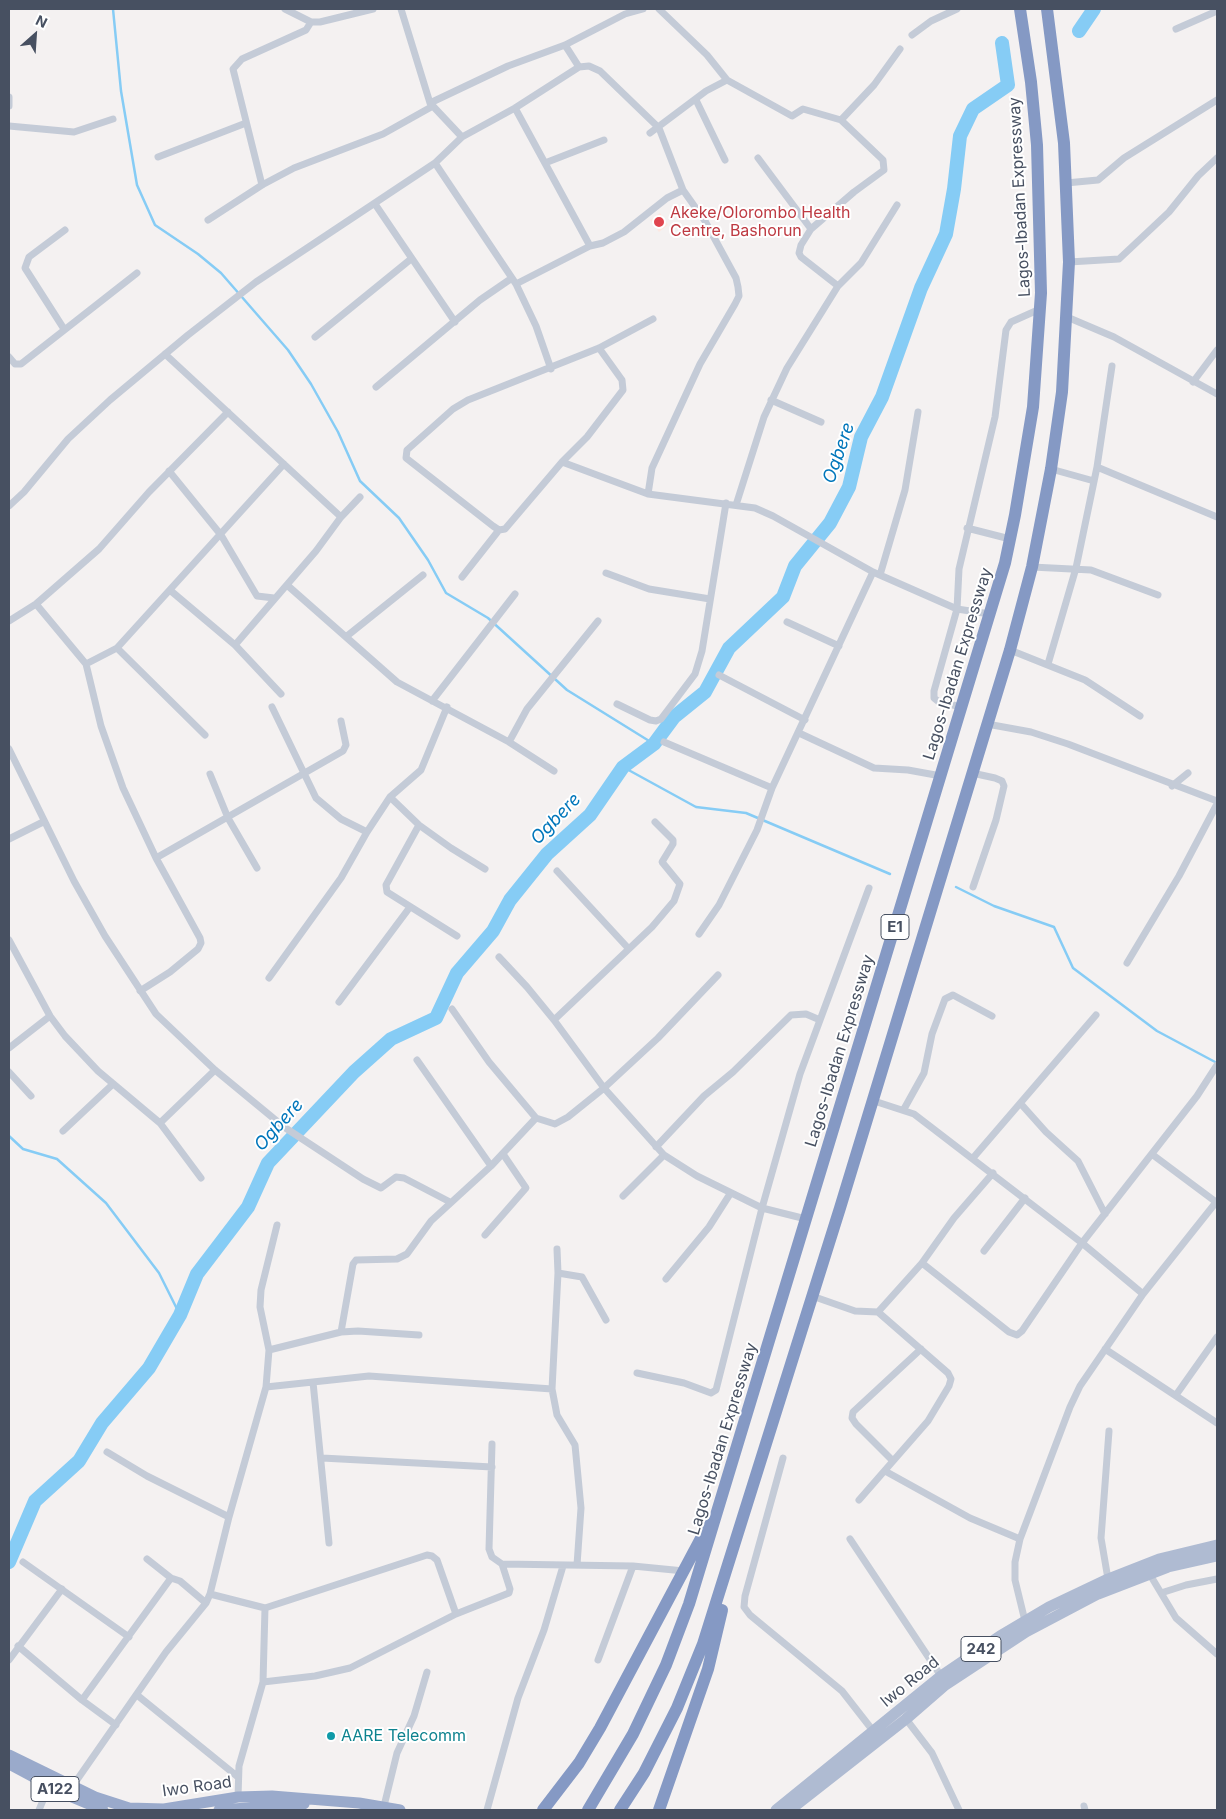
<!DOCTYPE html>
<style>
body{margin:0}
#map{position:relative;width:1226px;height:1819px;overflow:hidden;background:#f4f1f1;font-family:Inter,sans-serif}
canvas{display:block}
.frame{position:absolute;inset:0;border:10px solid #475061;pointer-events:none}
.north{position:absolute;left:10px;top:10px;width:50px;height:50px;-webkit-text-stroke:4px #fff;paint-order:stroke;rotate:26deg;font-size:14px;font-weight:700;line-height:20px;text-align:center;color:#475061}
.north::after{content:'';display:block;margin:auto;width:18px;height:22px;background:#475061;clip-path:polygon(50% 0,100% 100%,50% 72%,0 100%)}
</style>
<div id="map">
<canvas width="1226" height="1819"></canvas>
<div class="frame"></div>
<div class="north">N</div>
</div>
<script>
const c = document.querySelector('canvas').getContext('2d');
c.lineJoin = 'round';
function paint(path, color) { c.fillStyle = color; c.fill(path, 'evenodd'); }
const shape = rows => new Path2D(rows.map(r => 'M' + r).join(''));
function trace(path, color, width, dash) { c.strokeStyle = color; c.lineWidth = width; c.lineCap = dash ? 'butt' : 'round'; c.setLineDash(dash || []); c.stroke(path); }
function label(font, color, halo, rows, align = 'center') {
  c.font = font + ' Inter,sans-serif'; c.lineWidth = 4; c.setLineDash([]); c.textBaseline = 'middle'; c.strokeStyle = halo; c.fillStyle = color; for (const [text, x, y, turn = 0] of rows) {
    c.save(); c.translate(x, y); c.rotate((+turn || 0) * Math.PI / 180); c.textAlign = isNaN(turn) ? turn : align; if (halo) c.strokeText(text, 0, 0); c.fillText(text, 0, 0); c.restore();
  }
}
paint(shape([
 [660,213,668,225,659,232,650,220]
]), '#fde8e1');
trace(shape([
 [113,9,121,91,137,185,155,225,198,254,221,273,288,350,311,384,338,432,360,481,399,518,428,560,446,593,488,618,567,690,654,744],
 [623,767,696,807,746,813,890,874],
 [956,887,994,906,1054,927,1073,968,1157,1031,1217,1063],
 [9,1136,23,1149,57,1159,106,1203,159,1273,180,1315]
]), '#86ccf5', 2.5);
trace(shape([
 [1079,31,1094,9],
 [9,1562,35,1501,79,1461,102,1423,149,1368,180,1315,197,1274,248,1207,268,1163,354,1072,391,1039,436,1018,457,973,493,931,510,900,547,854,590,815,623,767,654,744,674,717,705,692,729,648,783,597,795,566,830,523,849,487,861,437,882,397,921,288,946,234,954,189,960,136,973,109,1008,85,1002,43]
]), '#86ccf5', 14);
trace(shape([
 [285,9,311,22,320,22,373,9],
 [401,9,430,103,462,137],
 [659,9,707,55,727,80,792,116,803,109,841,120,883,160,884,170,854,192,811,229,801,245,799,253,801,257,838,286],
 [1176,29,1217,11],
 [912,35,931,21,957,9],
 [565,45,579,67,589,66,600,71,659,128,683,190,705,221,736,278,738,287,739,296,735,304,700,364,652,468,648,494],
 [9,97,9,106],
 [696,100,725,160],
 [430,103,508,66,565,45,625,14,643,9],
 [515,108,590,246],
 [841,120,874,85,900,49],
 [9,126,74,132,113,119],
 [650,133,706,91,727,80],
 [158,157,246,123],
 [758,158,811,229],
 [435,163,516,284,536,326,551,369],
 [545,163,604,140],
 [1066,183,1098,180,1124,158,1217,100],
 [262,185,233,69,242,59,306,30,311,22],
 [375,204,455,322],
 [208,220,262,185,294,168,383,134,433,106],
 [1069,262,1119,259,1169,212,1198,176,1217,158],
 [516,284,590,246,603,243,624,232,667,198,683,190],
 [1067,317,1114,337,1217,394],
 [64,329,25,268,29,257,65,230],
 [315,337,411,259],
 [599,348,622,380,623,390,587,437,562,462,505,529,499,530,493,526,406,458,407,450,453,409,468,400,599,348,653,319],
 [165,354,341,517],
 [9,357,15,364,21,364,137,273],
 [1193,382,1217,350],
 [376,387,480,300,512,278],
 [771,400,821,422],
 [562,462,648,494,755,508,773,516,873,572,957,609,990,614],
 [1097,467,1217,517],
 [1051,469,1094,481],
 [169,471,221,535,257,596,274,598],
 [736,505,764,417,787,368,838,286,861,263,897,205],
 [9,506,24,492,68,439,110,400,188,335,256,282,435,163,462,137,515,108,579,67],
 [967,528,1010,539],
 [1032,567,1091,570,1158,595],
 [606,573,649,589,710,599],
 [880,575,905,490,918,412],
 [462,577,499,530],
 [287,585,397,682,509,742,554,771],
 [171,591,235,645,281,694],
 [36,604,86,664,101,726,123,788,156,858,200,938,201,943,198,949,170,972,140,991],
 [9,621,36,604,99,549,149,492,228,412],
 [787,622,839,646],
 [347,636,423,575],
 [235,645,316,551,341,517,360,497],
 [117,648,205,735],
 [1010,650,1085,680,1140,716],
 [86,664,117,648,284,464],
 [1048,664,1076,568,1097,467,1112,366],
 [719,675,805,720],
 [432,701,515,594],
 [617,704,650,720,656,721,661,719,695,674,702,651,726,503],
 [272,707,316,798,341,819,367,832],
 [962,707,939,702,934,698,934,691,957,609,959,569,995,417,1006,330,1011,322,1040,309],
 [987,724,1031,732,1068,744,1217,801],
 [799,733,874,768,908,770,941,776],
 [509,742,527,709,598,621],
 [664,742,772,788],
 [9,749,74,881,105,936,156,1014,215,1070,284,1127,363,1179,381,1188,396,1177,404,1178,450,1202],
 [972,773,995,778,1002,781,1004,786,996,820,973,887],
 [210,774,228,818,257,868],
 [1172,786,1188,773],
 [390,797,419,825,451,848,485,869],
 [419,825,386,885,387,892,457,936],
 [9,839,43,822],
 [156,858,343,751,346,745,341,721],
 [557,871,628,948],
 [699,934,719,905,757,830,772,788,873,572],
 [9,940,50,1016,65,1036,98,1071,160,1123,201,1178],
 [499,957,527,987,554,1020,604,1088,664,1155,697,1176,762,1208,806,1219],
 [1127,963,1179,876,1217,804],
 [269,978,341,878,367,832,390,797,421,770,447,707],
 [339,1002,410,907],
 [452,1009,489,1062,536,1118,555,1124,568,1117,604,1088,658,1038,718,975],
 [554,1020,652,927,674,901,680,884,662,862,673,844,673,840,655,822],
 [9,1048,50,1016],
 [417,1060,491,1166],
 [9,1072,31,1096],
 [871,1100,914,1114,1082,1243,1143,1294],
 [1021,1104,1046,1132,1078,1161,1105,1214],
 [904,1109,924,1073,932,1034,945,999,953,995,992,1016],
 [160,1123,215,1070],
 [63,1131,113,1084],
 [656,1147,704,1096,733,1072,791,1015,806,1014,820,1020],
 [1153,1155,1216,1202],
 [973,1158,1096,1015],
 [623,1196,664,1155],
 [485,1235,526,1188,503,1154],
 [557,1249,558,1273,552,1389,557,1415,575,1445,581,1508,577,1565],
 [984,1251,1025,1198],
 [922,1263,1009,1332,1017,1335,1022,1331,1082,1243,1197,1096,1217,1065],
 [558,1273,582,1277,606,1320],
 [666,1279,709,1227,730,1194],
 [812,1296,855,1311,878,1312,922,1263,954,1218,993,1173],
 [341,1332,353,1264,356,1260,397,1259,407,1254,431,1221,491,1166,536,1118],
 [1105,1349,1217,1423],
 [269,1350,341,1332,358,1331,419,1335],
 [637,1373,684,1383,711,1393,716,1390,762,1208,800,1074,869,888],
 [313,1382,329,1543],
 [266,1387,369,1376,552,1389],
 [1176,1395,1217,1337],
 [107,1452,147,1476,229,1517],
 [322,1458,492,1467],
 [783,1458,745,1596,744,1607,750,1615,842,1691,874,1732],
 [893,1461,856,1424,852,1418,853,1412,921,1349],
 [885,1471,970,1518,1020,1539],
 [859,1500,928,1421,949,1386,951,1379,948,1373,878,1312],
 [850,1539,941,1676],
 [147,1559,171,1578],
 [23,1562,129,1637],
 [502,1564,633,1566,684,1571],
 [1149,1573,1176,1618,1217,1654],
 [1108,1579,1101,1538,1109,1431],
 [1161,1593,1186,1585,1217,1579],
 [210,1594,265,1608,427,1555,432,1556,437,1560,456,1614],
 [1025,1621,1015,1580,1015,1562,1020,1539,1070,1407,1080,1386,1143,1294,1217,1201],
 [18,1646,82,1700,116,1725],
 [9,1660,62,1589],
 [598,1660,633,1566],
 [263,1682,315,1676,350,1668,456,1614,509,1593,510,1589,502,1564,492,1557,489,1549,492,1444],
 [137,1695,238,1777],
 [82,1700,171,1578,180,1581,206,1603],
 [906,1719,932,1753,959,1810],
 [72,1787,166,1652,206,1603,210,1594,229,1517,266,1387,269,1350,260,1307,261,1290,277,1225],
 [238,1797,239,1766,263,1682,265,1608],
 [384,1806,397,1753,414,1716,427,1672],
 [1084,1806,1085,1810],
 [39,1810,49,1786],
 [487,1810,518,1698,544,1630,563,1566]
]), '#c4cbd7', 7);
trace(shape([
 [776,1810,941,1676,1000,1636,1049,1607,1108,1579,1159,1559,1217,1545],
 [790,1810,906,1719,944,1686,1026,1632,1098,1594,1168,1567,1217,1556]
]), '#afbbd2', 11);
trace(shape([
 [9,1755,95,1797,129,1808,164,1809,238,1797,272,1796,359,1803,400,1810],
 [9,1764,67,1795,103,1810],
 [219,1810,304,1804]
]), '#9aaacb', 11);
trace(shape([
 [543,1810,579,1763,600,1728,708,1525],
 [588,1810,633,1734,666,1665,689,1604,1005,563,1015,515,1033,407,1041,293,1037,145,1031,82,1020,9],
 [620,1810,644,1773,677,1708,703,1644,840,1208,1010,650,1032,567,1051,469,1062,392,1069,262,1064,143,1047,9],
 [659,1810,708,1669,722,1610]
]), '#8599c4', 12);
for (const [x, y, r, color] of [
 [659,222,6,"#e0444e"],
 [331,1736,5,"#0f9aa8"]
]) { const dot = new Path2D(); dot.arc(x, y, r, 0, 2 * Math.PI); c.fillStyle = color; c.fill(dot); trace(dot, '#fff', 2); }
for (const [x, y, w] of [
 [895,927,28],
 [981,1649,40],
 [55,1789,48]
]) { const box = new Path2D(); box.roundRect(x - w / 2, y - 12.5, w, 25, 4); c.fillStyle = '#fff'; c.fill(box); trace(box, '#475061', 1); }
label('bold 15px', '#475061', null, [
 ["E1",895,927],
 ["242",981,1649],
 ["A122",55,1789]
]);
label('16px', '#475061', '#fff', [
 ["Lagos-Ibadan Expressway",1020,197,-93],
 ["Lagos-Ibadan Expressway",958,664,-73],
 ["Lagos-Ibadan Expressway",840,1051,-73],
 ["Lagos-Ibadan Expressway",723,1439,-73],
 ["Iwo Road",910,1682,-39],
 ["Iwo Road",197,1787,-8]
]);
label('16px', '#be3a42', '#fff', [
 ["Akeke/Olorombo Health",670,213],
 ["Centre, Bashorun",670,231]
], 'left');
label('16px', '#0d838f', '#fff', [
 ["AARE Telecomm",341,1736]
], 'left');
label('italic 18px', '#0076bb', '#fff', [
 ["Ogbere",839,453,-71],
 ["Ogbere",556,819,-46],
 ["Ogbere",279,1125,-48]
]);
</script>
